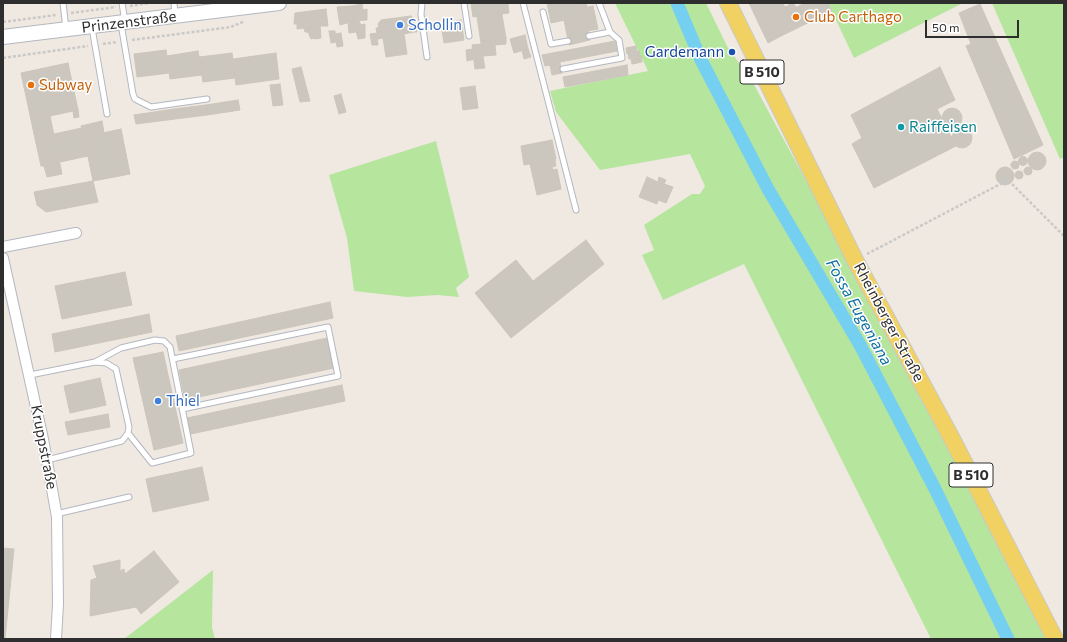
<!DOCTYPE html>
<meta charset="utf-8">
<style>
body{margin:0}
#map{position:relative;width:1067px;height:642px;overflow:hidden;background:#efe9e1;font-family:Commissioner,sans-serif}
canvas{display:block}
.frame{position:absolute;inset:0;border:4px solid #2e2e2e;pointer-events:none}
.scale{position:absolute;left:925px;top:20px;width:94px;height:18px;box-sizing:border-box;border:2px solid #2e2e2e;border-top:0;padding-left:5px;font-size:12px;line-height:14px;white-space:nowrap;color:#2e2e2e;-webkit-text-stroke:3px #fff;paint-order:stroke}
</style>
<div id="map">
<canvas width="1067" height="642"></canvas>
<div class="frame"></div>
<div class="scale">50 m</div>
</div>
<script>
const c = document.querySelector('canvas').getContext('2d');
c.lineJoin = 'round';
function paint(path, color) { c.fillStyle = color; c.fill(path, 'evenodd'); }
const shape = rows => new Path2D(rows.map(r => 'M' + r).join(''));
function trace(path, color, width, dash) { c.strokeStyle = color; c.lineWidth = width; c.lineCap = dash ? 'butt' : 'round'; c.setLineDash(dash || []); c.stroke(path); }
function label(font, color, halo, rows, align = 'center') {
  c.font = font + ' Commissioner,sans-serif'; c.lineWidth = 3; c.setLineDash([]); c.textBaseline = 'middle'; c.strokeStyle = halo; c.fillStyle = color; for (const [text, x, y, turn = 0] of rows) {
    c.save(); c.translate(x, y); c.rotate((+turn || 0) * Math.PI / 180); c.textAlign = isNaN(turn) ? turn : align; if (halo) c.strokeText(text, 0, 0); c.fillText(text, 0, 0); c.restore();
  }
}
paint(shape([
 [615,3,706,3,727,46,753,83,899,352,1048,639,931,639,744,264,663,300,642,255,654,250,644,225,692,194,700,194,705,186,690,154,600,170,556,112,550,91,648,71],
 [828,3,963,3,854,58],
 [992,3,1064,3,1064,157,1060,159],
 [436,141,469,277,456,288,459,297,438,295,407,297,354,291,347,238,329,175],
 [213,570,212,627,215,639,124,639]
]), '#b6e59e');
trace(shape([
 [677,3,701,60,768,189,860,345,935,489,1008,639]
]), '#75cff0', 13);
const building = shape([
 [471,3,489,3,491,15,473,17,471,3],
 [489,3,508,3,509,13,491,15,489,3],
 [547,3,586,3,587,7,578,9,579,17,551,23,547,3],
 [749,3,765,3,781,36,768,43,749,3],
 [765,3,775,3,776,5,768,9,765,3],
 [780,3,783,3,787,12,773,19,768,9,780,3],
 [793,3,796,7,787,12,785,7,793,3],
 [805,3,824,3,823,5,828,3,832,11,781,36,773,19,805,3],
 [362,4,363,10,367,9,367,20,354,21,352,6,362,4],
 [980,4,1043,145,1014,159,966,46,971,44,959,13,980,4],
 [352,6,354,21,340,25,337,7,352,6],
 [593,6,598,29,588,31,585,16,579,17,578,9,593,6],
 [326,9,328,26,313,26,311,11,326,9],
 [311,11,313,27,297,29,297,24,294,24,295,13,311,11],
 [497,14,502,14,503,21,499,21,497,14],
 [497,14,499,21,503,21,506,38,494,40,491,15,497,14],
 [491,15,495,45,491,45,491,40,483,41,481,24,486,23,485,16,491,15],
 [411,16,415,19,417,32,414,32,414,24,410,19,383,23,382,27,379,28,378,24,381,20,411,16],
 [485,16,486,23,481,24,483,41,491,40,491,45,495,45,496,55,483,56,477,17,485,16],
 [585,16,590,40,569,45,564,20,585,16],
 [410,19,415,28,413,28,414,32,404,34,407,54,386,57,381,25,383,23,410,19],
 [461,20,464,40,444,43,441,23,461,20],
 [354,21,359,21,361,25,365,24,365,38,358,39,354,21],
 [354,21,356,32,349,33,348,22,354,21],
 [320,25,321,38,315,39,313,26,320,25],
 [313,27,315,38,311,39,308,32,305,32,304,28,313,27],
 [382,27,383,38,378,39,376,28,382,27],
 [329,31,335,31,336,42,331,43,329,31],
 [341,33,343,46,337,47,335,34,341,33],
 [377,33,378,45,372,45,370,34,377,33],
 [525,35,528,49,514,53,510,39,525,35],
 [506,38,506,44,495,45,494,40,506,38],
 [615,41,617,51,560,62,558,52,615,41],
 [482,44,482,51,473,53,472,45,482,44],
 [636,46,637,52,627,54,626,48,636,46],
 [473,49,475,59,467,61,466,50,473,49],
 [528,49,531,57,524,59,522,50,528,49],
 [166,50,169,73,137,77,134,54,166,50],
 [198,51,202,75,170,79,167,56,198,51],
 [482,51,485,68,475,69,473,53,482,51],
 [639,51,640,57,629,59,628,53,639,51],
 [558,52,560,63,545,66,542,55,558,52],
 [232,53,235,78,203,82,199,57,232,53],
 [276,53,279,79,236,85,233,59,276,53],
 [641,56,642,62,632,64,631,58,641,56],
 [68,63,78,110,31,120,21,73,68,63],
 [560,63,562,73,552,75,550,65,560,63],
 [627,65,628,75,565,87,563,77,627,65],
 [301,67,310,101,300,102,292,69,301,67],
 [940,67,955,100,937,109,956,146,874,188,852,144,862,138,851,115,940,67],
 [280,84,283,105,273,106,270,85,280,84],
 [475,86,478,108,463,110,460,88,475,86],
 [341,94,346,112,339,114,334,96,341,94],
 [238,100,240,110,207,115,206,105,238,100],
 [206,105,207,115,175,119,174,109,206,105],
 '942 118a10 10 0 1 1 20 0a10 10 0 1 1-20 0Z',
 [174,109,175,119,136,124,134,115,174,109],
 [78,110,79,117,74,118,73,111,78,110],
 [50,116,62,174,47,177,44,166,41,166,31,120,50,116],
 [102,121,104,133,84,137,81,126,102,121],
 '952 138a10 10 0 1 1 20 0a10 10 0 1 1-20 0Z',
 [82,128,88,156,60,162,54,134,82,128],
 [121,129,130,174,93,181,84,137,121,129],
 [552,140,556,159,524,165,521,146,552,140],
 '1028 161a9 9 0 1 1 18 0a9 9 0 1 1-18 0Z',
 '1018.5 161a4.5 4.5 0 1 1 9 0a4.5 4.5 0 1 1-9 0Z',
 [555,160,556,166,552,167,553,170,557,169,561,189,537,195,530,164,555,160],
 '1011 165a4 4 0 1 1 8 0a4 4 0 1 1-8 0Z',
 '1024 171a4 4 0 1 1 8 0a4 4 0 1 1-8 0Z',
 '996 176a9 9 0 1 1 18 0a9 9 0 1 1-18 0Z',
 '1015 175a4 4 0 1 1 8 0a4 4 0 1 1-8 0Z',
 [647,177,658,182,659,177,666,180,664,184,673,187,666,203,658,200,657,204,639,197,647,177],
 [93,181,98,202,46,212,37,205,34,192,93,181],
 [586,240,604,264,511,338,475,293,516,260,533,281,586,240],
 [125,272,132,305,62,319,55,286,125,272],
 [330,302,333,318,179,351,176,336,330,302],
 [149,314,152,332,55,352,52,334,149,314],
 [327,338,334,368,185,400,179,370,327,338],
 [163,352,183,443,154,450,133,358,163,352],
 [100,378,106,405,70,413,64,386,100,378],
 [342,385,345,401,191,434,187,418,342,385],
 [108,414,110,427,68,435,65,422,108,414],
 [202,467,209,500,153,512,146,479,202,467],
 [3,548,14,549,5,639,3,639,3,548],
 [154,551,179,582,141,614,136,607,90,616,91,580,97,578,93,566,120,560,120,571,124,569,125,574,154,551]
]);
paint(building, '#cbc7bf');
trace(building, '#cbc5ba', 1);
const lane = shape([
 [63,3,66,29],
 [122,3,125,22],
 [174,3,175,14],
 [422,3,421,14,427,57],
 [464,3,469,36],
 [523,3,576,210],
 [543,12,551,44,568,41],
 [121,24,133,94,135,99,151,107,207,99],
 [92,28,107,114],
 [589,36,610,32],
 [563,69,622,58,619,40,610,32,599,3],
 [173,359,328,327,338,376,182,409],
 [95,362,121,348,155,340,164,341,170,347,191,453,152,463,128,433],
 [30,375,95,362,106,363,116,369,129,427,128,433,122,441,47,460],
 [56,514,129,497]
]);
const street = shape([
 [3,247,76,233],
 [3,258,43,439,57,517,58,604,56,639]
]);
const secondary = shape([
 [3,37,279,3]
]);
const primary = shape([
 [728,3,855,260,951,437,1055,639]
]);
trace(lane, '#b4b7c1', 7);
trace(street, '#b4b7c1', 12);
trace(secondary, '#b4b7c1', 16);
trace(primary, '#c9c9c9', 18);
trace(shape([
 [130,6,150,3],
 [71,13,116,7],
 [3,22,56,15],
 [132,40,231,27,245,21],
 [103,44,117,42],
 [3,58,88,46],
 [867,254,1008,180,1064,236]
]), '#c9c9c9', 2.5, [3, 2]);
trace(lane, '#fff', 5);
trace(street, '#fff', 10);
trace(secondary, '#fff', 14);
trace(primary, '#f2d163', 16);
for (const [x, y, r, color] of [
 [796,17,4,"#e8710a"],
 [400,25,4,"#3f7fe0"],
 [732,52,4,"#1a4fb4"],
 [31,85,4,"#e8710a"],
 [901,127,4,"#0f9aa8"],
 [158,401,4,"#3f7fe0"]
]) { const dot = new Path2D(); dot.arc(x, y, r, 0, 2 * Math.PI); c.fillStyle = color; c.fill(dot); trace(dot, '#fff', 1.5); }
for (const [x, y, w] of [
 [762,72,44],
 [971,475,44]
]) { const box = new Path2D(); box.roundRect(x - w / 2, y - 12, w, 24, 3); c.fillStyle = '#fff'; c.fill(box); trace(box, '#2e2e2e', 1); }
label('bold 14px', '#2e2e2e', null, [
 ["B 510",762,72],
 ["B 510",971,475]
]);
label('15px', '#c56008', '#fff', [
 ["Club Carthago",804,17],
 ["Subway",39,85]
], 'left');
label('15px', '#2e2e2e', '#fff', [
 ["Prinzenstraße",129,22,-7],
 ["Rheinberger Straße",889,322,62],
 ["Kruppstraße",44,447,79]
]);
label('15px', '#366cbe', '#fff', [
 ["Schollin",408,25],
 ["Thiel",166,401]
], 'left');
label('15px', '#164399', '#fff', [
 ["Gardemann",724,52]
], 'right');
label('15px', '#0d838f', '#fff', [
 ["Raiffeisen",909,127]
], 'left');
label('italic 16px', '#0d6fa3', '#fff', [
 ["Fossa Eugeniana",859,312,61]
]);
</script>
